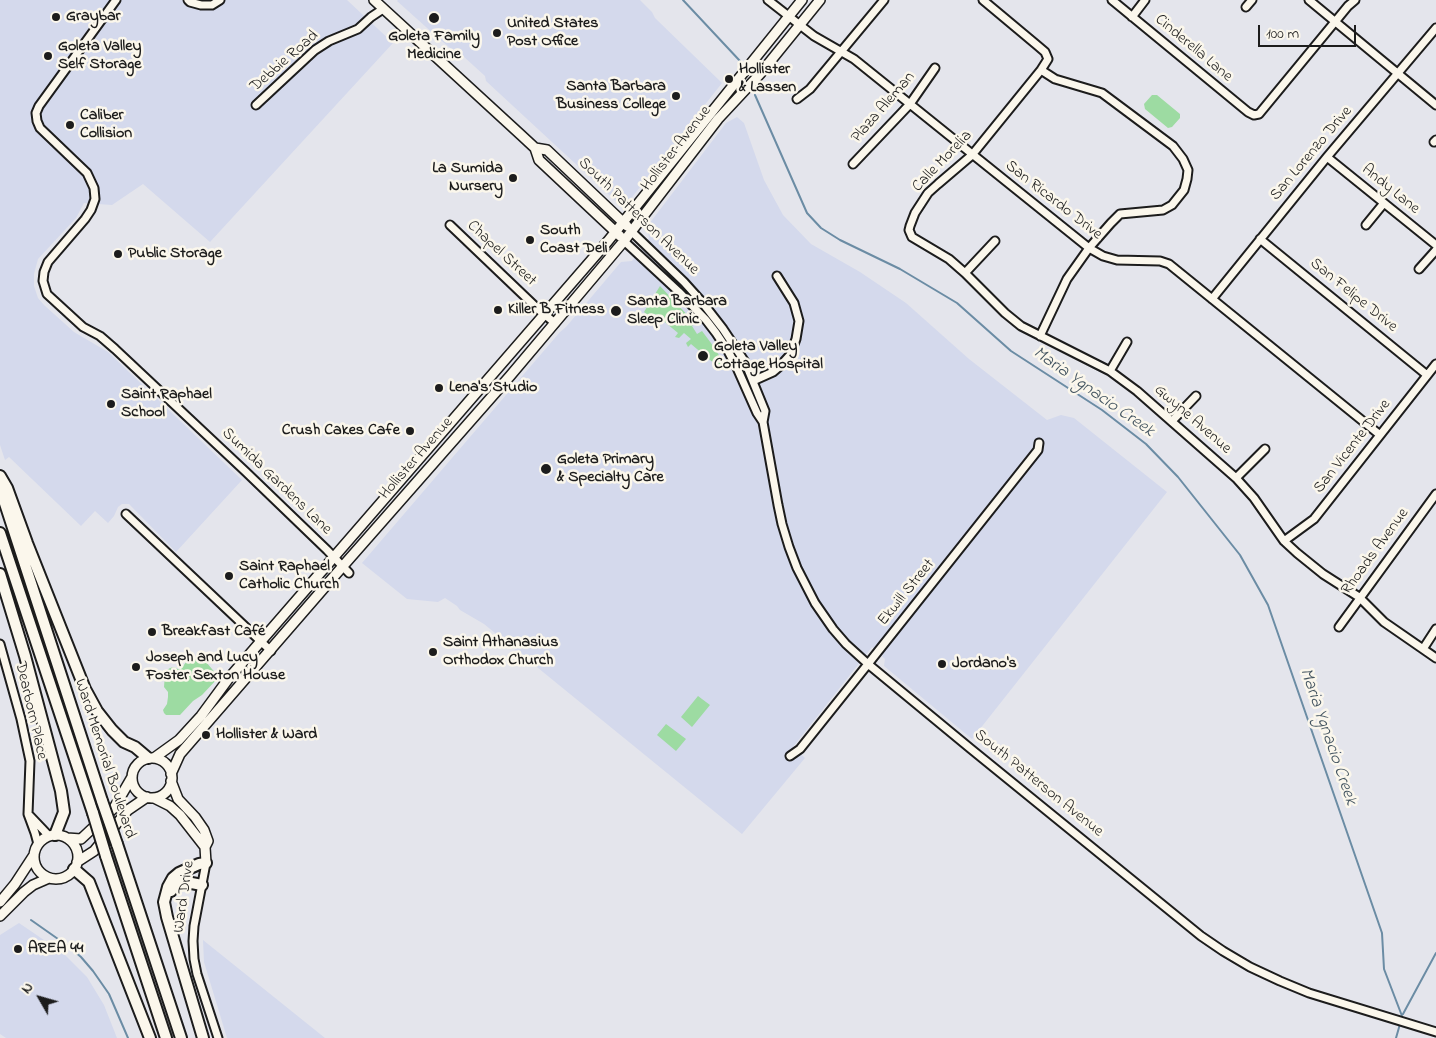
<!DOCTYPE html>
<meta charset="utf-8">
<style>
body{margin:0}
#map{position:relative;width:1436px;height:1038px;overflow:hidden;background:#e4e5ec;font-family:"Indie Flower",sans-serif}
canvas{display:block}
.north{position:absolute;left:15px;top:973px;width:50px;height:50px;-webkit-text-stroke:4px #fbf7ec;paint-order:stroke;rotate:308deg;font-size:14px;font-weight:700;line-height:20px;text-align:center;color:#1c1c1c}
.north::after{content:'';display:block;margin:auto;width:18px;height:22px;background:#1c1c1c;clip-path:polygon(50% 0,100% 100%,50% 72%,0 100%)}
.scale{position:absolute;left:1258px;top:25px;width:98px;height:22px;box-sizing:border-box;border:2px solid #1c1c1c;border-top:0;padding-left:6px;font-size:15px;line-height:18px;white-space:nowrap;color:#1c1c1c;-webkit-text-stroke:4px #fbf7ec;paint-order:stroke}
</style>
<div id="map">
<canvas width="1436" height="1038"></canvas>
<div class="north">N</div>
<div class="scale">100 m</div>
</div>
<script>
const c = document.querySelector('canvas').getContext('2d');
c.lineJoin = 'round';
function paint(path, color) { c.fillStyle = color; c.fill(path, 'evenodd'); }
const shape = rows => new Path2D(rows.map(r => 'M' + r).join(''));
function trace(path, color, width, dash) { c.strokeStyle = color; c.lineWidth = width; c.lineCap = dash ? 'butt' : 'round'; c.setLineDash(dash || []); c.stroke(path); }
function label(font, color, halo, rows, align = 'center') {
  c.font = font + ' "Indie Flower",sans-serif'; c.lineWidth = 5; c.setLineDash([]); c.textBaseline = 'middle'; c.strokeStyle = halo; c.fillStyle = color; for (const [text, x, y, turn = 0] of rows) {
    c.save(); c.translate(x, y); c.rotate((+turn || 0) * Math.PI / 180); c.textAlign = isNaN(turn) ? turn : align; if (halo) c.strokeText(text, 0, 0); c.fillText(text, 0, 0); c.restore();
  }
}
paint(shape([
 [0,0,347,0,393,43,210,242,143,184,112,205,84,203,76,218,38,259,34,274,34,286,38,298,44,305,74,332,108,352,242,480,176,552,129,504,122,504,118,507,114,516,108,523,95,511,81,526,9,457,5,460,0,445],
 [398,0,640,0,652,12,655,18,722,83,629,201,619,204,486,81,485,76,463,56,456,53,436,36,397,1],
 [737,117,744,123,764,180,783,215,811,244,860,272,906,303,969,359,1047,420,1061,415,1074,418,1167,492,972,739,884,666,885,659,872,647,793,747,805,758,742,834,484,624,460,610,457,606,445,598,438,602,407,599,362,563,560,332,566,327,621,262,632,261,649,238,648,231,649,224,726,123],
 [19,923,63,953,87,977,104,1005,117,1038,6,1038,0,1034,0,935],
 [203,940,325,1038,227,1038,204,962]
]), '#d4d9ec');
paint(shape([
 [1152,95,1157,95,1180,114,1180,118,1172,127,1168,128,1145,109,1144,104],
 [660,286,695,323,692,326,697,334,702,331,711,343,726,366,722,370,691,344,688,347,686,343,691,339,684,333,679,338,675,337,678,333,655,314,653,314,649,316,644,312],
 [189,658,194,659,199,658,206,662,218,676,218,678,202,695,193,701,180,715,166,715,164,713,163,710,167,704,168,697,168,692,164,687,165,674,167,670,170,668,174,667,178,669,181,669],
 [698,696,710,705,692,727,681,717],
 [666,724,686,739,676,751,657,735]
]), '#9ddba2');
trace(shape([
 [683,0,740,61],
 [755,95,807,213,821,228,840,240,900,269,957,303,1011,351,1102,410,1146,444,1178,477,1240,555,1268,605,1382,933,1384,969,1402,1016],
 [31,920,68,946,81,957,93,971,109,994,128,1038],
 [1403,1014,1436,953],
 [1396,1038,1400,1024]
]), '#6b8ca4', 2);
const minor = shape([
 [116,0,39,106,36,113,37,121,40,128,87,173,94,188,95,199,91,210,85,219,48,262,44,272,43,281,47,294,83,327,100,336,115,349,246,472,327,550,349,573],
 [188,0,190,2,201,5,212,5,220,0],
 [768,0,814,36,854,59,1089,248,1103,256,1117,260,1160,261,1169,264,1380,435],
 [983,0,1038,46,1045,52,1048,59,1041,70,972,155,938,184,928,193,915,213,910,226,909,230,912,237,949,259,965,273,1005,313,1021,326,1110,371,1137,391,1236,478,1254,498,1284,541,1297,553,1323,574,1359,597,1384,622,1436,658],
 [1112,0,1248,112,1254,115,1259,114,1348,6,1355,0],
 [1309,0,1436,105],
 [1246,7,1252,0],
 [1132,17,1145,0],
 [797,99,810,89,884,0],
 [256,105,315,50,329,41,358,29,371,17,383,9],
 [1434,142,1436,140],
 [1327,157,1436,245],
 [853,164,910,104,935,68],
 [450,225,539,310,555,323],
 [1366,225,1384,203],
 [632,232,684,282,702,302,723,329,745,362,765,411,763,422,778,505,782,524,789,547,797,568,815,603,833,629,846,644,868,664,971,749,1201,936,1223,951,1250,967,1280,981,1309,993,1436,1032],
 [1260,239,1427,375],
 [624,241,679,292,706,320,716,333,728,351,737,368,757,413,763,422],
 [1419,269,1436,250],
 [965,273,995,241],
 [1212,299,1327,157,1436,28],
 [1040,336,1067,279,1089,248,1111,223,1120,214,1163,210,1172,205,1184,190,1187,179,1188,170,1183,159,1173,146,1102,93,1055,79,1041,70],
 [1110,371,1127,342],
 [753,381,773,372,780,366,790,355,796,339,799,321,794,303,777,276],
 [1172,421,1196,396],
 [1236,478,1265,449],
 [126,514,271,651],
 [1284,541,1314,519,1436,364],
 [1339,627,1436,494],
 [0,644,21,719,30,761,28,814,35,833,38,844],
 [1423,649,1436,629],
 [790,756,800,749,868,664,1038,450,1039,443],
 [30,816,49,836],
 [206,863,194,926,193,941,194,959,197,974,218,1038]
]);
const major = shape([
 [374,0,521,135,535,148,539,160,620,236],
 [535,148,547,150,627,226],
 [154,758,179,740,201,716,229,678,608,241,802,0],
 '132 778a20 20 0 1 1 40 0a20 20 0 1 1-40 0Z',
 [171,774,180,754,343,566,510,376,624,241,718,119,760,74,820,0],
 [171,781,178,799,195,817,204,830,208,841,205,847,206,863],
 [154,798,170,806,180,815,205,847],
 '34 857a22 22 0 1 1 44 0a22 22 0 1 1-44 0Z',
 [67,838,81,839,114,808,132,777],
 [77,862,94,851,128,810,147,797],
 [0,902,15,884,34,855],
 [0,916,24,892,33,885,49,878]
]);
const highway = shape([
 [0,476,7,488,27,543,85,689,97,711,112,730,124,742,135,747,148,758],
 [0,488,102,801],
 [0,533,93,813],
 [0,574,25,656,61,791,64,812,55,835],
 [117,844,181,1038],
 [106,856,166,1038],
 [74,869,89,882,150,1038],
 [171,891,176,884,181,881,202,885],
 [203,1038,167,917,164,902,168,887,173,878,179,873,199,864,206,863]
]);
trace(minor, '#1c1c1c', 11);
trace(major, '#1c1c1c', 12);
trace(highway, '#1c1c1c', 14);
trace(minor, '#fbf7ec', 7);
trace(major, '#fbf7ec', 9);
trace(highway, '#fbf7ec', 10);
const highwayBridge = shape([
 [102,801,117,844],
 [93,813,106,856]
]);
trace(highwayBridge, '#1c1c1c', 14, []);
trace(highwayBridge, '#fbf7ec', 10);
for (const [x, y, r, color] of [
 [56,17,5,"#1c1c1c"],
 [434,18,6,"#1c1c1c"],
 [497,33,5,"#1c1c1c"],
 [48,56,5,"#1c1c1c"],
 [729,79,5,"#1c1c1c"],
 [676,96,5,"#1c1c1c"],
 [70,125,5,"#1c1c1c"],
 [513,178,5,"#1c1c1c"],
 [530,240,5,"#1c1c1c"],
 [118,254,5,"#1c1c1c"],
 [498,310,5,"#1c1c1c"],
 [616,311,6,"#1c1c1c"],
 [703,356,6,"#1c1c1c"],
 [439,388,5,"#1c1c1c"],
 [111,404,5,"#1c1c1c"],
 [410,431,5,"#1c1c1c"],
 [546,469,6,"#1c1c1c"],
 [229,576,5,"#1c1c1c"],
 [152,632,5,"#1c1c1c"],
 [433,652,5,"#1c1c1c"],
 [942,664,5,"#1c1c1c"],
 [136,667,5,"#1c1c1c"],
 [206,735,5,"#1c1c1c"],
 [18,949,5,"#1c1c1c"]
]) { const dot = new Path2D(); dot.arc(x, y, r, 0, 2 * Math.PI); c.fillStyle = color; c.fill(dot); trace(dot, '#fbf7ec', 2); }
label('bold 16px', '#1c1c1c', '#fbf7ec', [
 ["Graybar",66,17],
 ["United States",507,24],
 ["Post Office",507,42],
 ["Goleta Family",434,37,"center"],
 ["Medicine",434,55,"center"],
 ["Goleta Valley",58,47],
 ["Self Storage",58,65],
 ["Hollister",739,70],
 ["& Lassen",739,88],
 ["Santa Barbara",666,87,"right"],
 ["Business College",666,105,"right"],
 ["Caliber",80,116],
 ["Collision",80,134],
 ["La Sumida",503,169,"right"],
 ["Nursery",503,187,"right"],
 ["South",540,231],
 ["Coast Deli",540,249],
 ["Public Storage",128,254],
 ["Santa Barbara",627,302],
 ["Sleep Clinic",627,320],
 ["Killer B Fitness",508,310],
 ["Goleta Valley",714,347],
 ["Cottage Hospital",714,365],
 ["Lena's Studio",449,388],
 ["Saint Raphael",121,395],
 ["School",121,413],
 ["Crush Cakes Cafe",400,431,"right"],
 ["Goleta Primary",557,460],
 ["& Specialty Care",557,478],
 ["Saint Raphael",239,567],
 ["Catholic Church",239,585],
 ["Breakfast Café",162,632],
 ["Saint Athanasius",443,643],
 ["Orthodox Church",443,661],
 ["Joseph and Lucy",146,658],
 ["Foster Sexton House",146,676],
 ["Jordano's",952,664],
 ["Hollister & Ward",216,735],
 ["AREA 44",28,949]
], 'left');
label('16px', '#1c1c1c', '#fbf7ec', [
 ["Cinderella Lane",1193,49,40],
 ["Debbie Road",285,62,-41],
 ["Plaza Aleman",884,108,-49],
 ["Hollister Avenue",677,149,-52],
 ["San Lorenzo Drive",1312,154,-50],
 ["Calle Morelia",943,162,-46],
 ["Andy Lane",1390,190,39],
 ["San Ricardo Drive",1053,201,38],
 ["South Patterson Avenue",638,217,44],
 ["Chapel Street",501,254,43],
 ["San Felipe Drive",1353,296,39],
 ["Gwyne Avenue",1192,420,41],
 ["San Vicente Drive",1353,447,-52],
 ["Hollister Avenue",417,459,-49],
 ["Sumida Gardens Lane",276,482,44],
 ["Rhoads Avenue",1376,552,-54],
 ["Ekwill Street",907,593,-51],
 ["Dearborn Place",30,711,77],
 ["Ward Memorial Boulevard",104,759,72],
 ["South Patterson Avenue",1038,784,39],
 ["Ward Drive",185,897,-82]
]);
label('italic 18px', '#435460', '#fbf7ec', [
 ["Maria Ygnacio Creek",1093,393,35],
 ["Maria Ygnacio Creek",1327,737,71]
]);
</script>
